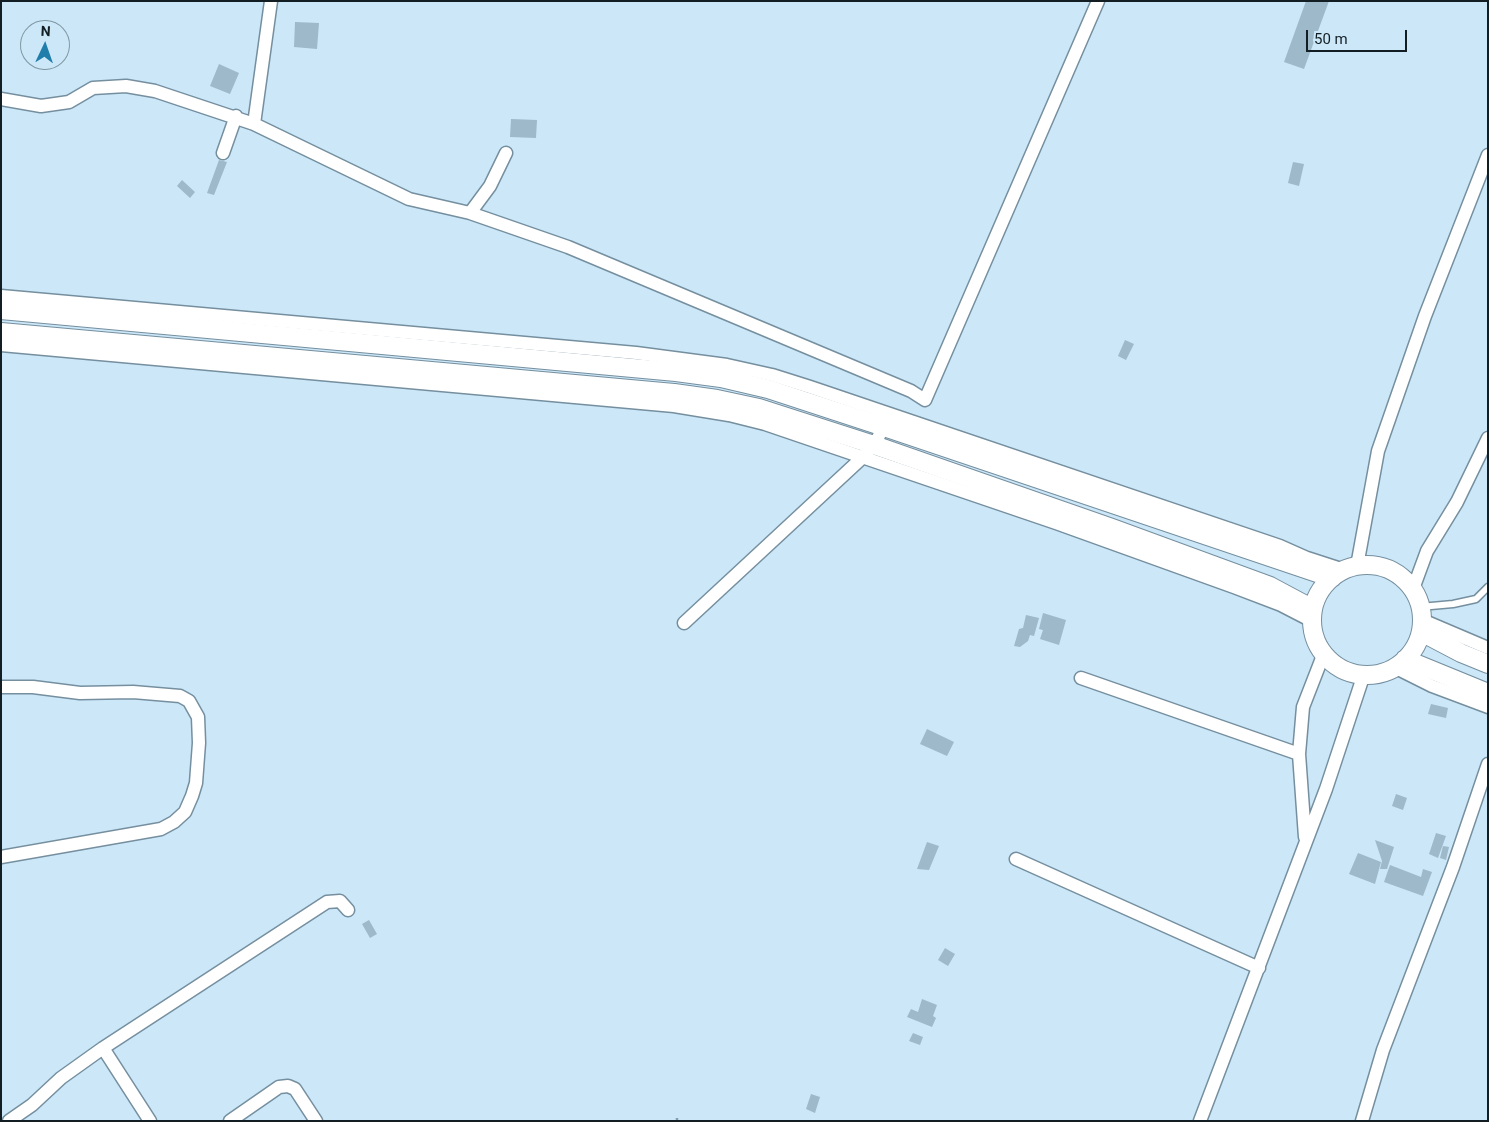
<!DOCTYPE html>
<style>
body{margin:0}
#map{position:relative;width:1489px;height:1122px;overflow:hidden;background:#cbe7f8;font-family:Roboto,sans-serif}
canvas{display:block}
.frame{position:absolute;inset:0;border:2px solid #131e24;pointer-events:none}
.north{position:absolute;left:20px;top:20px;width:50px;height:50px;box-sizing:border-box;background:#cbe7f8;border:1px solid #8197a3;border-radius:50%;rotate:3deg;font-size:14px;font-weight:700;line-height:20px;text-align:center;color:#131e24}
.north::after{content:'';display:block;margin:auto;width:18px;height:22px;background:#207eab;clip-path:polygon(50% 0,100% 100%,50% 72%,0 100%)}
.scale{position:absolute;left:1306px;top:30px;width:101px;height:22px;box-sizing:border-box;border:2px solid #131e24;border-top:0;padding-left:6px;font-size:15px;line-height:18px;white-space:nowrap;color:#131e24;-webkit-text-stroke:4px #cbe7f8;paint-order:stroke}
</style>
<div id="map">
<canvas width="1489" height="1122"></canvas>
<div class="frame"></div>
<div class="north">N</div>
<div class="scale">50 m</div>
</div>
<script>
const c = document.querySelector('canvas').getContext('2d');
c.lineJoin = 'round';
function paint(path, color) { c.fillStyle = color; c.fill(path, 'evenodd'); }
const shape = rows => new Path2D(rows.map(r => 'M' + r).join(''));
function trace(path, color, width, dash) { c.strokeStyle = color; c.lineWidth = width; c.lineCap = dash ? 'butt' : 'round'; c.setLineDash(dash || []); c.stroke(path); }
paint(shape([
 [1306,1,1329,1,1304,69,1284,62],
 [295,22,319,23,317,49,294,47],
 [219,64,239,73,230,94,210,86],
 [511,119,537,120,536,138,510,137],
 [219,160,227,162,214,195,207,193],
 [1293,162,1304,164,1299,186,1288,183],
 [182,180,195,192,190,198,177,186],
 [1125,340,1134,344,1126,360,1118,356],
 [1043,613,1066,620,1059,645,1040,639,1043,630,1039,629],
 [1026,615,1039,618,1034,636,1030,635,1028,641,1020,647,1014,646,1019,629,1023,628],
 [1431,704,1448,708,1446,718,1428,714],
 [927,729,954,742,947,756,920,744],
 [1396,794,1407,798,1403,810,1392,806],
 [1436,833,1446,836,1438,858,1429,854],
 [1375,840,1394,847,1387,869,1380,869,1382,861],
 [927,842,939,846,929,870,917,869],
 [1443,846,1449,847,1446,860,1440,858],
 [1358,853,1381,862,1375,884,1349,874],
 [1390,865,1421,877,1423,869,1432,872,1423,896,1384,882],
 [369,920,377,934,370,938,362,924],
 [945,948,955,954,948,966,938,960],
 [922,999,937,1005,933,1016,936,1018,932,1027,907,1017,911,1009,918,1012],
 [913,1033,923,1037,920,1045,909,1041],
 [811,1094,820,1097,815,1113,806,1109]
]), '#9eb9c9');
const service = shape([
 [1420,607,1453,604,1476,599,1488,587]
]);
const minor = shape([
 [1,99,41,106,69,102,93,88,126,86,155,91,254,124,409,199,470,213],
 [254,124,271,1],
 [223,153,236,116],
 [506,153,490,186,470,213,568,247,911,391,925,400,1098,1],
 [1,296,636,353,727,365,772,375,810,387,1280,546,1307,558,1344,570],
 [1,345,674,406,729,415,765,424,1056,523,1234,587,1281,605,1312,621],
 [1357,566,1378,451,1425,316,1488,155],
 [1413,589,1427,551,1457,502,1488,438],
 [1422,620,1488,648],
 [684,623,863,457,874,445,887,421],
 [1394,667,1432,686,1488,707],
 [1081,678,1299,754],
 [1,687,33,687,80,693,133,692,180,696,189,701,198,717,199,743,196,783,192,796,185,812,174,822,161,829,1,857],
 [1305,837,1299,754,1303,707,1324,653],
 [1016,859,1259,968],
 [103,1048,150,1121],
 [9,1121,32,1105,61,1078,103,1048,327,902,340,901,348,910],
 [230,1121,279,1087,288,1086,295,1089,316,1121],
 [1200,1121,1326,789,1364,674],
 [1362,1121,1383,1050,1453,867,1488,764]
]);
const secondary = shape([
 [1,310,676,372,721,378,768,389,884,427,1332,578],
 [1,332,674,393,717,399,759,408,874,445,1112,528,1270,586,1313,609],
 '1312 620a55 55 0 1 1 110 0a55 55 0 1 1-110 0Z',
 [1421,632,1461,653,1488,664],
 [1405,659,1488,693]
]);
trace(service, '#758f9f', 9);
trace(minor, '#758f9f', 15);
trace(secondary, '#758f9f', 20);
trace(shape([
 [677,1121,677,1118]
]), '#889eab', 2.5, [5, 2.5]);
trace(service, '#fff', 6);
trace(minor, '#fff', 12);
trace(secondary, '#fff', 18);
</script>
